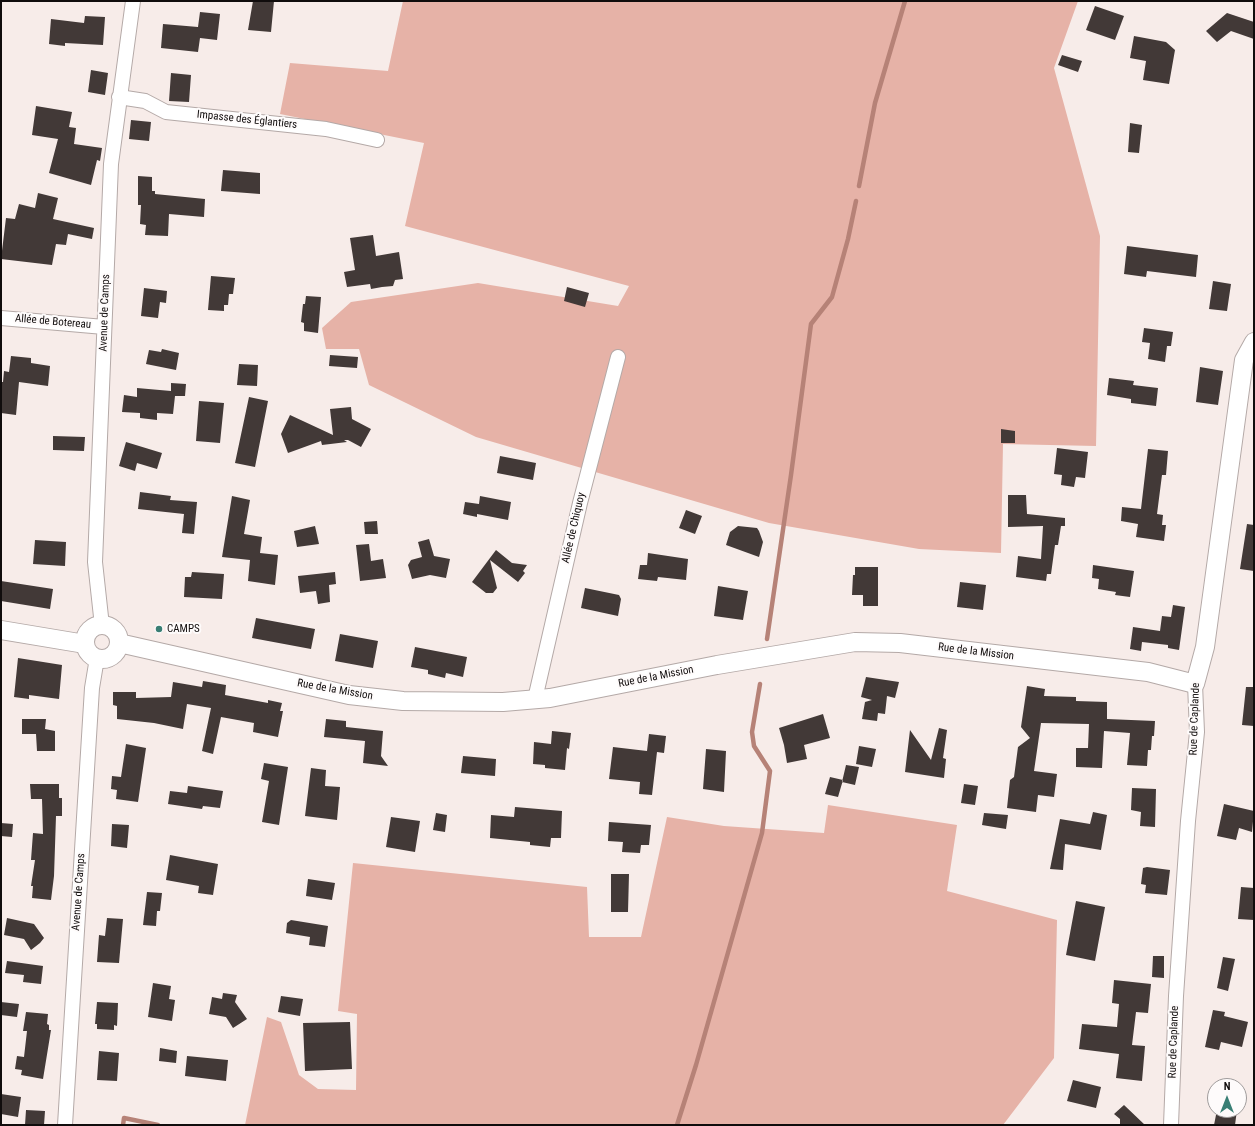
<!DOCTYPE html>
<meta charset="utf-8">
<style>
body{margin:0}
#map{position:relative;width:1255px;height:1126px;overflow:hidden;background:#f7ece9;font-family:"Roboto Condensed",sans-serif}
canvas{display:block}
.frame{position:absolute;inset:0;border:2px solid #100c0c;pointer-events:none}
.north{position:absolute;left:1207px;top:1078px;width:40px;height:40px;box-sizing:border-box;background:#fefbfb;border:1px solid #9f9b9b;border-radius:50%;rotate:0deg;font-size:11px;font-weight:700;line-height:16px;text-align:center;color:#100c0c}
.north::after{content:'';display:block;margin:auto;width:14px;height:18px;background:#397e74;clip-path:polygon(50% 0,100% 100%,50% 72%,0 100%)}
</style>
<div id="map">
<canvas width="1255" height="1126"></canvas>
<div class="frame"></div>
<div class="north">N</div>
</div>
<script>
const c = document.querySelector('canvas').getContext('2d');
c.lineJoin = 'round';
function paint(path, color) { c.fillStyle = color; c.fill(path, 'evenodd'); }
const shape = rows => new Path2D(rows.map(r => 'M' + r).join(''));
function trace(path, color, width, dash) { c.strokeStyle = color; c.lineWidth = width; c.lineCap = dash ? 'butt' : 'round'; c.setLineDash(dash || []); c.stroke(path); }
function label(font, color, halo, rows, align = 'center') {
  c.font = font + ' "Roboto Condensed",sans-serif'; c.lineWidth = 4; c.setLineDash([]); c.textBaseline = 'middle'; c.strokeStyle = halo; c.fillStyle = color; for (const [text, x, y, turn = 0] of rows) {
    c.save(); c.translate(x, y); c.rotate((+turn || 0) * Math.PI / 180); c.textAlign = isNaN(turn) ? turn : align; if (halo) c.strokeText(text, 0, 0); c.fillText(text, 0, 0); c.restore();
  }
}
paint(shape([
 [403,1,1078,1,1054,68,1100,236,1096,446,1003,444,1001,553,919,549,769,523,476,437,369,385,359,349,326,349,322,328,351,302,478,283,618,306,629,286,405,226,424,143,280,114,290,63,388,71],
 [828,805,957,825,947,891,1057,920,1054,1058,1003,1125,245,1125,267,1017,281,1022,299,1075,318,1089,356,1090,357,1014,338,1011,353,863,587,887,589,937,641,937,667,817,724,826,824,833]
]), '#e6b2a7');
trace(shape([
 [859,186,875,103,905,1],
 [767,639,791,475,811,324,832,297,848,239,856,201],
 [123,1125,124,1118,158,1125],
 [677,1125,696,1065,762,833,770,771,754,746,752,732,760,684]
]), '#b68277', 4.5);
paint(shape([
 [253,1,274,1,271,32,248,30],
 [1095,6,1124,16,1115,40,1086,30],
 [200,12,220,14,217,40,200,38,198,52,161,48,163,24,198,27],
 [1227,13,1254,22,1254,39,1231,31,1217,42,1206,31],
 [85,16,105,17,103,45,65,43,65,46,49,44,51,19,84,23],
 [1134,36,1166,42,1175,50,1169,84,1143,80,1146,61,1130,58],
 [1062,55,1082,61,1078,72,1058,65],
 [91,70,108,73,105,95,88,92],
 [171,73,191,75,189,102,169,101],
 [36,106,72,112,69,127,76,128,74,144,102,148,100,161,97,160,91,185,49,173,58,139,32,135],
 [131,120,151,122,149,141,129,139],
 [1130,123,1142,125,1139,153,1128,152],
 [223,170,260,173,260,194,221,191],
 [138,176,152,177,152,191,155,191,155,194,205,199,204,217,169,214,168,236,145,235,146,225,140,224,141,205,138,205],
 [38,193,58,198,53,219,94,228,92,239,68,234,66,245,56,244,52,265,1,259,6,218,15,219,19,204,35,208],
 [373,235,376,256,399,252,403,279,395,280,393,286,382,287,371,289,370,284,347,287,344,272,355,270,350,238],
 [1127,246,1198,255,1196,277,1147,271,1146,277,1124,274],
 [211,276,235,278,233,294,229,294,228,305,224,305,224,311,208,310],
 [1213,281,1231,284,1227,311,1209,309],
 [567,287,589,293,585,307,564,301],
 [144,288,167,291,166,303,160,302,158,318,141,316],
 [306,296,321,297,318,333,304,331,304,323,301,322,303,304,305,304],
 [1144,328,1173,332,1171,346,1167,346,1165,362,1148,359,1150,343,1142,342],
 [162,349,179,353,176,370,146,364,149,350,161,352],
 [330,355,358,357,357,368,329,366],
 [11,356,31,358,31,363,50,366,48,386,19,382,16,415,1,413,1,382,3,382,4,371,9,372],
 [239,364,258,365,257,386,237,385],
 [1200,367,1223,371,1218,405,1196,402],
 [1109,378,1134,381,1133,385,1158,388,1156,406,1131,403,1131,399,1107,395],
 [171,383,186,384,185,396,175,396,173,414,157,413,157,420,140,418,140,413,122,412,124,395,137,397,137,388,171,391],
 [249,397,268,401,255,467,235,463],
 [199,401,224,403,220,443,196,441],
 [351,407,352,419,371,429,361,447,348,440,344,440,347,442,322,445,321,441,288,453,281,434,290,415,333,435,330,409],
 [1001,429,1015,431,1015,443,1001,443],
 [53,436,85,437,84,451,53,450],
 [126,442,162,453,157,469,137,463,135,471,119,466],
 [1057,448,1088,452,1085,478,1076,477,1074,487,1061,485,1062,475,1054,474],
 [1148,449,1168,451,1166,475,1162,475,1157,514,1163,515,1162,525,1166,525,1164,541,1136,537,1138,524,1121,521,1122,507,1141,509],
 [500,456,536,463,533,480,497,473],
 [140,492,171,496,170,500,197,502,194,534,182,533,184,514,138,509],
 [1008,495,1026,495,1027,514,1065,518,1065,526,1061,526,1058,545,1055,545,1051,574,1047,574,1046,581,1016,577,1018,556,1041,559,1043,526,1008,527],
 [232,496,250,500,244,534,262,537,260,553,278,555,275,585,248,581,250,560,222,557],
 [480,496,511,502,508,520,477,514,477,517,463,514,465,502,479,504],
 [686,510,702,516,695,534,679,528],
 [377,521,378,534,365,534,364,522],
 [1247,524,1254,525,1254,571,1240,569],
 [315,526,319,544,297,547,294,531],
 [738,526,757,528,759,531,763,542,759,557,726,545,730,532],
 [429,539,434,556,450,559,446,578,430,575,412,579,408,565,411,560,422,557,418,542],
 [35,540,66,542,65,566,33,564],
 [369,544,371,561,383,559,386,578,360,581,356,545],
 [496,550,512,563,527,565,523,571,525,573,518,582,490,560,497,588,493,593,486,593,472,582],
 [648,553,688,559,686,580,658,577,657,581,638,579,640,565,647,565],
 [1093,565,1134,571,1130,597,1115,595,1116,592,1098,589,1099,579,1092,578],
 [855,567,878,567,878,606,863,606,863,595,852,595,853,575,855,575],
 [192,572,224,574,222,599,184,597,185,577,191,577],
 [335,572,336,584,329,585,330,602,318,604,316,591,300,593,298,576],
 [1,581,53,589,50,609,1,601],
 [960,582,986,585,983,610,957,607],
 [718,586,748,591,743,620,714,616],
 [585,588,619,595,621,599,618,616,581,608],
 [1173,605,1185,607,1179,650,1168,648,1168,645,1142,642,1141,651,1130,649,1133,627,1160,631,1162,616,1171,617],
 [256,618,315,629,311,649,252,638],
 [340,634,378,641,373,668,335,661],
 [415,647,467,657,463,677,446,673,445,678,428,674,428,670,411,667],
 [18,658,62,665,59,699,29,695,29,699,14,697],
 [866,677,899,682,895,698,887,696,885,714,878,713,877,721,862,719,865,702,872,700,861,697],
 [203,681,226,685,225,695,268,703,268,700,282,703,280,711,283,711,278,737,253,732,254,723,221,717,213,754,202,751,211,708,187,704,183,729,154,723,117,719,117,706,113,705,113,692,136,692,136,698,171,697,173,682,202,687],
 [1027,686,1045,689,1044,696,1076,697,1076,701,1107,702,1107,719,1155,721,1154,736,1152,736,1151,750,1148,750,1147,766,1127,765,1130,733,1104,731,1102,768,1076,767,1076,748,1088,748,1089,724,1041,723,1034,771,1057,774,1054,797,1038,795,1036,812,1007,808,1010,780,1014,777,1018,747,1030,738,1021,727],
 [1246,687,1254,687,1254,726,1242,725],
 [823,714,830,738,804,745,807,759,787,763,784,745,779,728],
 [22,719,46,719,45,729,55,731,55,751,37,751,36,734,22,734],
 [326,719,346,721,346,727,383,731,381,756,388,766,363,763,365,741,324,737],
 [939,728,947,730,943,758,946,759,944,778,905,772,910,730,931,760],
 [552,731,571,733,569,749,567,748,565,770,545,768,545,765,533,764,534,742,551,744],
 [649,734,666,736,664,753,657,752,652,795,639,794,640,782,609,779,613,747,647,751],
 [126,744,146,748,138,802,116,799,117,790,111,789,112,776,121,777],
 [859,746,876,749,872,767,856,764],
 [706,749,726,751,724,792,703,789],
 [463,756,496,759,495,776,461,773],
 [264,763,288,767,279,825,262,822,269,781,261,779],
 [846,765,859,767,855,785,842,782],
 [311,768,326,770,325,786,340,787,337,820,305,816],
 [830,777,843,780,838,797,825,794],
 [30,784,59,784,59,798,62,798,62,816,56,816,54,876,51,900,32,898,33,886,31,886,35,860,31,860,33,833,43,834,42,799,31,799],
 [964,784,978,786,975,805,961,803],
 [188,786,223,791,220,808,203,806,202,809,168,804,170,791,187,793],
 [1132,788,1156,789,1155,827,1140,826,1141,812,1131,810],
 [1224,804,1254,811,1252,832,1239,828,1236,840,1217,836],
 [515,807,562,811,561,838,551,838,550,847,530,845,530,842,490,838,491,815,514,817],
 [1093,812,1107,815,1101,850,1065,844,1063,870,1050,869,1060,819,1090,824],
 [436,813,447,815,445,832,433,830],
 [984,813,1008,815,1006,829,982,825],
 [391,817,420,821,415,852,386,847],
 [609,822,651,825,649,845,641,845,640,853,622,852,623,842,608,841],
 [1,823,13,824,12,837,1,836],
 [112,824,129,825,127,848,111,846],
 [170,855,218,864,213,895,198,893,199,886,166,880],
 [1147,867,1170,870,1167,895,1145,893,1146,885,1141,884,1143,868],
 [611,874,629,874,628,912,611,912],
 [308,879,335,883,332,900,306,896],
 [1241,887,1254,888,1254,920,1238,919],
 [147,892,162,893,160,911,157,911,156,926,143,925],
 [1076,901,1105,907,1095,961,1066,955],
 [7,918,34,924,44,938,40,943,31,950,24,939,4,935],
 [107,918,123,919,119,963,97,962,99,935,105,936],
 [291,920,328,926,325,947,309,945,310,937,286,933,287,923],
 [1153,956,1164,956,1164,978,1152,977],
 [1223,957,1235,959,1228,991,1217,988],
 [7,961,43,966,41,984,23,982,24,975,5,973],
 [1114,980,1151,984,1148,1013,1136,1012,1132,1045,1145,1046,1142,1081,1116,1078,1119,1054,1079,1049,1082,1024,1117,1027,1119,1004,1112,1003],
 [153,983,171,986,169,999,175,1000,172,1021,148,1017],
 [223,993,237,995,235,1002,247,1019,233,1028,226,1017,209,1014,212,997,222,999],
 [281,996,303,999,300,1016,278,1012],
 [1,1002,19,1004,17,1017,1,1015],
 [97,1002,118,1003,117,1026,114,1025,114,1030,97,1029,97,1024,95,1024],
 [1213,1010,1225,1012,1224,1016,1248,1022,1242,1047,1221,1042,1219,1050,1205,1047],
 [26,1012,48,1014,47,1024,49,1025,49,1030,51,1030,43,1079,21,1075,22,1070,15,1069,17,1056,24,1057,27,1031,23,1031],
 [350,1022,352,1069,305,1071,303,1023],
 [160,1048,177,1051,176,1063,159,1061],
 [99,1051,119,1053,117,1081,97,1080],
 [187,1056,228,1060,226,1081,185,1076],
 [1073,1080,1101,1087,1096,1108,1067,1101],
 [1,1094,21,1097,18,1117,1,1114],
 [1124,1105,1145,1125,1120,1125,1120,1119,1114,1114],
 [26,1110,45,1111,44,1125,25,1125],
 [1217,1110,1237,1110,1235,1125,1214,1125]
]), '#423937');
const minor = shape([
 [119,97,145,101,166,112,326,129,377,140],
 [1,318,104,327],
 [102,626,95,562,111,164,133,1],
 [535,699,580,503,618,357],
 [65,1125,92,688,97,658],
 [1171,1125,1176,996,1188,821,1197,732,1195,684]
]);
const major = shape([
 '85 642a17 17 0 1 1 34 0a17 17 0 1 1-34 0Z',
 [1,630,85,644],
 [119,643,349,695,403,701,503,702,550,698,717,665,855,642,900,643,1148,672,1195,684,1205,647,1244,360,1254,342]
]);
trace(minor, '#b4a9a7', 16);
trace(major, '#b4a9a7', 20);
trace(minor, '#fff', 14);
trace(major, '#fff', 18);
for (const [x, y, r, color] of [
 [159,629,4,"#397e74"]
]) { const dot = new Path2D(); dot.arc(x, y, r, 0, 2 * Math.PI); c.fillStyle = color; c.fill(dot); trace(dot, '#fefbfb', 1.5); }
label('11px', '#100c0c', '#fefbfb', [
 ["Impasse des Églantiers",247,120,6],
 ["Avenue de Camps",105,313,-88],
 ["Allée de Botereau",53,322,5],
 ["Allée de Chiquoy",574,528,-77],
 ["Rue de la Mission",976,652,7],
 ["Rue de la Mission",656,677,-11],
 ["Rue de la Mission",335,690,10],
 ["Rue de Caplande",1195,719,-88],
 ["Avenue de Camps",79,892,-86],
 ["Rue de Caplande",1174,1042,-88]
]);
label('11px', '#100c0c', '#fefbfb', [
 ["CAMPS",167,629]
], 'left');
</script>
